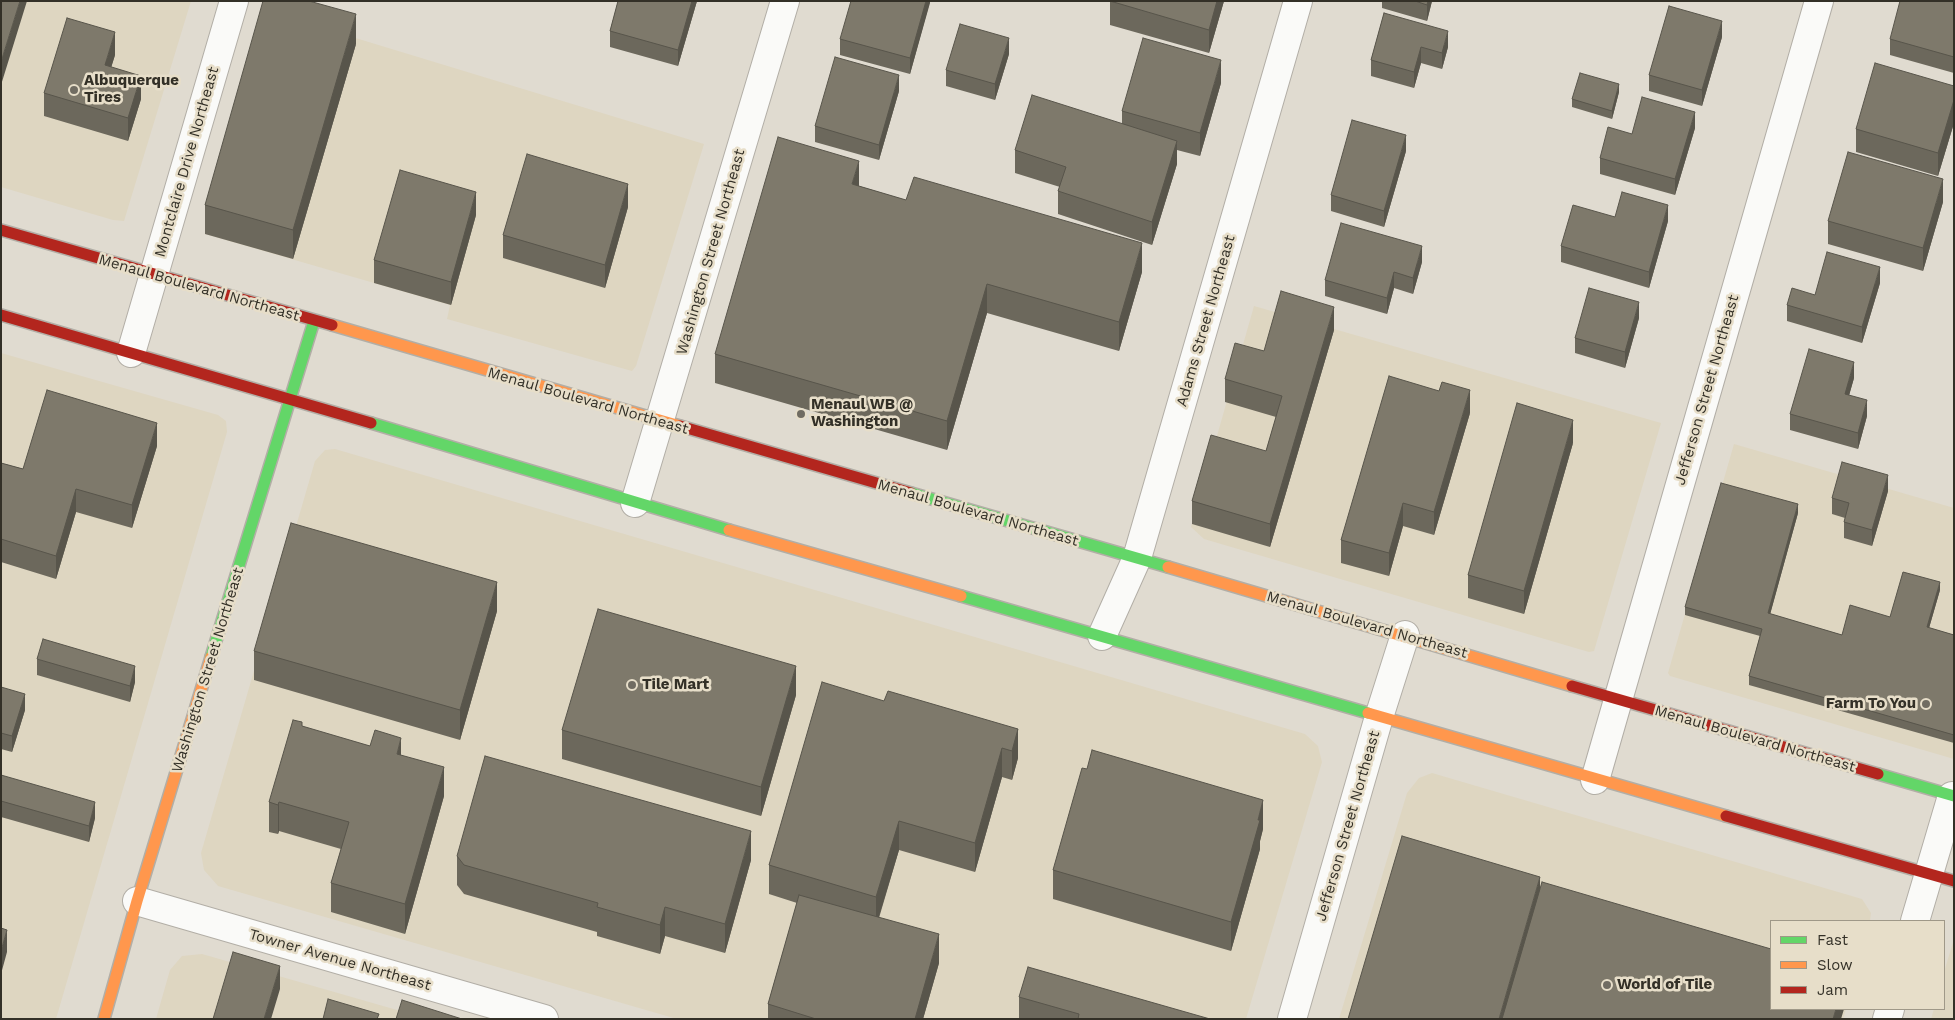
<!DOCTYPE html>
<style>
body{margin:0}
#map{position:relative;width:1955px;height:1020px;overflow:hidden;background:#e0dbd0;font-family:"Work Sans",sans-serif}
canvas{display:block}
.frame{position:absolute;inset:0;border:2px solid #333027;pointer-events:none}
.legend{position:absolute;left:1770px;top:920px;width:175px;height:90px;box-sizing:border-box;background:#e7dec9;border:1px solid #9f9888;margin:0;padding:6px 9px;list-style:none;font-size:15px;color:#333027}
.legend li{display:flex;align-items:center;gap:10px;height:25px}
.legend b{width:25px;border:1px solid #9f9888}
</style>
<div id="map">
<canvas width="1955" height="1020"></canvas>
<div class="frame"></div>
<ul class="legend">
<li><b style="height:6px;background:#63d668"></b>Fast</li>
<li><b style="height:6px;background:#ff974d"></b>Slow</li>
<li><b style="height:6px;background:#b3261e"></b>Jam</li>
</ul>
</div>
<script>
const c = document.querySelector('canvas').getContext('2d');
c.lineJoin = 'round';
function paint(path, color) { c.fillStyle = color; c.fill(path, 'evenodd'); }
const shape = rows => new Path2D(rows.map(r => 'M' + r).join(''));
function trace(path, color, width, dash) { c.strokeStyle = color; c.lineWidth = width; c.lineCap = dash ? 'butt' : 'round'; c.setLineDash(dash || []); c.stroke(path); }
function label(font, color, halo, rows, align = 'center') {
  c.font = font + ' "Work Sans",sans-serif'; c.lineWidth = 5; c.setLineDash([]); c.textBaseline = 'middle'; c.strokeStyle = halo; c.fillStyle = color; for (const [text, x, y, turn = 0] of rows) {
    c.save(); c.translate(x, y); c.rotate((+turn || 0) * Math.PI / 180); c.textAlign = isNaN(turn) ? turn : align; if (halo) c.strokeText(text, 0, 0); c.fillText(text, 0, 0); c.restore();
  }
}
paint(shape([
 [1,1,191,1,124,221,113,220,1,187],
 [270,12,704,144,636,366,632,371,447,319,450,305,205,234],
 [1254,306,1661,423,1594,651,1589,652,1204,539,1191,527],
 [1,353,218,415,226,421,227,432,56,1019,1,1019],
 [1734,444,1954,508,1954,759,1670,676,1668,673],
 [335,449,1305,734,1318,746,1322,762,1246,1019,677,1019,218,886,204,870,201,853,315,461,325,450],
 [1432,773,1862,899,1871,913,1870,921,1771,921,1771,1009,1846,1009,1843,1019,1339,1019,1407,793,1419,778],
 [1954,939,1954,1019,1931,1019,1934,1009,1944,1009,1944,972],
 [202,954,397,1010,426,1019,156,1019,170,970,182,956]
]), '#ded6c1');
const street = shape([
 [131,353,234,1],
 [635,503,785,1],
 [1102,636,1137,558,1298,1],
 [1595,780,1819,1],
 [137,901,544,1019],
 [1915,921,1952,796],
 [1292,1019,1379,717,1405,635],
 [1887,1019,1890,1009]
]);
const fast = shape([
 [371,423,729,530],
 [911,493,1168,567],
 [961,596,1368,713],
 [211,657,314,321],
 [1878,774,1954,796]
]);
const slow = shape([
 [332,325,680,426],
 [729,530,961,596],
 [1168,567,1572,686],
 [1368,713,1726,816],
 [104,1019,137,901,211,657]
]);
const jam = shape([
 [1,230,332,325],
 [1,315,371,423],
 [680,426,911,493],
 [1572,686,1878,774],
 [1726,816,1954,881]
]);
trace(street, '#b2aea6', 30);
trace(fast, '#b2aea6', 14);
trace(slow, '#b2aea6', 14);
trace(jam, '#b2aea6', 14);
trace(street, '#fafaf8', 28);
trace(fast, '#63d668', 11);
trace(slow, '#ff974d', 11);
trace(jam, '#b3261e', 11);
paint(shape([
 [618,1,697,1,678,66,610,47,610,31],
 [930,1,910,74,840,55,840,39],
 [1110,1,1224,1,1209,53,1110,25],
 [1382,1,1432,1,1427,21,1382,8],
 [1954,1,1954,73,1890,55,1890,39],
 [1384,13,1448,47,1442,69,1421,63,1414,88,1371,76,1371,60],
 [1722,37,1702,106,1649,91,1649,75],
 [356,44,293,259,205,234,205,205],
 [1009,54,995,100,946,86,946,70],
 [115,55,111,67,141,99,128,141,44,116,44,93],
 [1221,83,1200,156,1177,150,1177,164,1152,245,1058,214,1058,191,1060,187,1015,173,1015,150,1122,124,1122,111],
 [1954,86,1954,123,1938,176,1856,152,1856,129],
 [899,91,879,160,815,142,815,126],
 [1619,92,1612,119,1572,107,1572,99],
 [1695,128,1675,195,1600,174,1600,158,1632,134],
 [1406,151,1384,227,1331,211,1331,195],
 [859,186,1142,272,1119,351,987,313,947,450,715,383,715,354],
 [1943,202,1923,271,1828,244,1828,221],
 [628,207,605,288,503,258,503,235],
 [476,215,451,305,374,283,374,260],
 [1668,221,1649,288,1561,262,1561,246],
 [1422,262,1413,294,1394,288,1387,314,1325,296,1325,280],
 [1880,283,1862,343,1787,321,1787,305,1815,295],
 [1639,318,1625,368,1575,353,1575,338],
 [1334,330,1270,547,1192,524,1192,501,1266,451,1276,417,1225,402,1225,379,1264,351],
 [1854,378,1849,395,1867,416,1858,449,1790,430,1790,414],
 [1470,413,1434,535,1403,526,1389,576,1341,563,1341,540],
 [1573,443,1524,614,1468,598,1468,575],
 [157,446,132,528,76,512,56,579,1,562,1,463,23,469],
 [1888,491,1872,546,1844,538,1844,522,1845,518,1832,514,1832,498],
 [1798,513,1770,614,1842,635,1890,617,1940,590,1929,628,1954,635,1954,743,1749,685,1749,676,1760,636,1685,615,1685,607],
 [497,611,460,740,254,680,254,651],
 [37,659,135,682,130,702,37,675],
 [1,687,25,710,12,752,1,749],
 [796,695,761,816,562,759,562,730],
 [884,701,1018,729,1018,758,1012,780,1002,777,975,872,899,850,879,918,939,963,923,1019,768,1019,768,1004,797,903,769,894,769,865],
 [302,727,401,755,444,796,405,934,331,912,331,883,341,849,279,831,278,834,269,832,269,802],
 [1,775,95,818,89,842,1,817],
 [1263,829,1260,841,1260,849,1231,951,1053,899,1053,870],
 [457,856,751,860,725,953,665,936,660,954,597,936,597,932,464,894,457,885],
 [1019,997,1210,1019,1019,1019]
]), '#6c685c');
paint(shape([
 [20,1,27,1,1,85,1,62],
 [692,1,697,1,678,66,678,50],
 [926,1,930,1,930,3,910,74,910,58],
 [1217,1,1224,1,1209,53,1209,30],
 [1428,1,1432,1,1427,21,1427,5],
 [356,14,356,44,293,259,293,230],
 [1722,21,1722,37,1702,106,1702,90],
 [1448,31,1448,47,1442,69,1442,53],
 [115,32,115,55,105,88,105,65],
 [1009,38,1009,54,995,100,995,84],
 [1421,47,1421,63,1414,88,1414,72],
 [1221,60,1221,83,1200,156,1200,133],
 [899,75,899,91,879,160,879,145],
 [141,76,141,99,128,141,128,118],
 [1619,84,1619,92,1612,119,1612,111],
 [1954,100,1954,123,1938,176,1938,153],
 [1695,112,1695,128,1675,195,1675,179],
 [1406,135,1406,151,1384,227,1384,211],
 [1177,141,1177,164,1152,245,1152,222],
 [859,161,859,190,852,184],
 [1943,179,1943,202,1923,271,1923,248],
 [628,184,628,207,605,288,605,265],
 [476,192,476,215,451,305,451,282],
 [1668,205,1668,221,1649,288,1649,272],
 [1142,243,1142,272,1119,351,1119,322],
 [1422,246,1422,262,1413,294,1413,278],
 [1880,267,1880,283,1862,343,1862,327],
 [1394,272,1394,288,1387,314,1387,298],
 [987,284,987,313,947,450,947,421],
 [1639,302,1639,318,1625,368,1625,352],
 [1334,307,1334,330,1270,547,1270,524],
 [1854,362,1854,378,1845,410,1845,394],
 [1470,390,1470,413,1434,535,1434,512],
 [1867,400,1867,416,1858,449,1858,433],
 [1573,420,1573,443,1524,614,1524,591],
 [157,423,157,446,132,528,132,505],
 [1888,475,1888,491,1872,546,1872,530],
 [76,489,76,512,56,579,56,556],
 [1403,503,1403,526,1389,576,1389,553],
 [1798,504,1798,513,1768,622,1768,613],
 [497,582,497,611,460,740,460,710],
 [1940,582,1940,590,1927,635,1927,627],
 [135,666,135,682,130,702,130,686],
 [796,666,796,695,761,816,761,787],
 [25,694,25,710,12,752,12,736],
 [1018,729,1018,758,1012,780,1012,751],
 [401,738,401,767,397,754],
 [1002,748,1002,777,975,872,975,843],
 [444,767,444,796,405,934,405,904],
 [1263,800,1263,829,1260,841,1260,849,1231,951,1231,922],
 [95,802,95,818,89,842,89,826],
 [279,802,279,831,278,834,278,805],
 [899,821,899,850,876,926,876,897],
 [751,831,751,860,725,953,725,924],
 [1540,877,1540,906,1507,1019,1499,1019],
 [665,907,665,936,660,954,660,925],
 [7,930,7,952,1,974,1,951],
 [939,934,939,963,923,1019,915,1019],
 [280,966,280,989,271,1019,264,1019],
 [1836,1009,1844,1009,1841,1019,1833,1019]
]), '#58554b');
const building = shape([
 [1,1,20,1,1,62,1,1],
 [263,1,309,1,356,14,293,230,205,205,263,1],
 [618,1,692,1,678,50,610,31,618,1],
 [851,1,926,1,910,58,840,39,851,1],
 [1110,1,1217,1,1209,30,1110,1],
 [1415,1,1428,1,1427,5,1415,1],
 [1900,1,1954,1,1954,57,1890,39,1900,1],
 [1669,6,1722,21,1702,90,1649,75,1669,6],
 [1384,13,1448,31,1442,53,1421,47,1414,72,1371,60,1384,13],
 [67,18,115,32,105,65,141,76,128,118,44,93,67,18],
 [960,24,1009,38,995,84,946,70,960,24],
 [1143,38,1221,60,1200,133,1122,111,1143,38],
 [835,57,899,75,879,145,815,126,835,57],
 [1875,63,1954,86,1954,100,1938,153,1856,129,1875,63],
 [1580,73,1619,84,1612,111,1572,99,1580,73],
 [1032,95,1177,141,1152,222,1058,191,1066,167,1015,150,1032,95],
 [1642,97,1695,112,1675,179,1600,158,1608,127,1632,134,1642,97],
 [1352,120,1406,135,1384,211,1331,195,1352,120],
 [778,137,859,161,852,184,906,200,914,177,1142,243,1119,322,987,284,947,421,715,354,778,137],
 [1848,152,1943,179,1923,248,1828,221,1848,152],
 [527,154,628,184,605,265,503,235,527,154],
 [400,170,476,192,451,282,374,260,400,170],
 [1622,192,1668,205,1649,272,1561,246,1573,205,1615,217,1622,192],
 [1341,223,1422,246,1413,278,1394,272,1387,298,1325,280,1341,223],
 [1827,252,1880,267,1862,327,1787,305,1792,288,1815,295,1827,252],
 [1589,288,1639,302,1625,352,1575,338,1589,288],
 [1281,291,1334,307,1270,524,1192,501,1211,435,1266,451,1282,396,1225,379,1235,343,1264,351,1281,291],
 [1809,349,1854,362,1845,394,1867,400,1858,433,1790,414,1809,349],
 [1389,376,1439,391,1442,382,1470,390,1434,512,1403,503,1389,553,1341,540,1389,376],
 [47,390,157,423,132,505,76,489,56,556,1,539,1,463,23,469,47,390],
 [1517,403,1573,420,1524,591,1468,575,1517,403],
 [1842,462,1888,475,1872,530,1844,522,1849,503,1832,498,1842,462],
 [1721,483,1798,504,1768,613,1842,635,1850,605,1890,617,1903,572,1940,582,1927,627,1954,635,1954,735,1749,676,1762,629,1685,607,1721,483],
 [291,523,497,582,460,710,254,651,291,523],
 [598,609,796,666,761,787,562,730,598,609],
 [43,639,135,666,130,686,37,659,43,639],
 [822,682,884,701,888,691,1018,729,1012,751,1002,748,975,843,899,821,876,897,769,865,822,682],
 [1,687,25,694,12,736,1,733,1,687],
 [293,720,302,722,302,726,370,746,375,730,401,738,397,754,444,767,405,904,331,883,349,822,279,802,278,805,269,802,293,720],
 [1092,750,1263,800,1258,820,1260,820,1231,922,1053,870,1082,768,1087,769,1092,750],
 [485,756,751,831,725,924,665,907,660,925,597,907,598,903,464,865,457,856,485,756],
 [1,775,95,802,89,826,1,801,1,775],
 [1402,836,1540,877,1499,1019,1348,1019,1402,836],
 [1542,882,1771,949,1771,1009,1836,1009,1833,1019,1502,1019,1542,882],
 [799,895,939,934,915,1019,816,1019,768,1004,799,895],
 [1,928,7,930,1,951,1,928],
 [233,952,280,966,264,1019,213,1019,233,952],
 [1028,967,1210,1019,1078,1019,1079,1014,1019,997,1028,967],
 [328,999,379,1014,377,1019,323,1019,328,999],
 [402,1000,462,1019,396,1019,402,1000]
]);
paint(building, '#7e796b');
trace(building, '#58554b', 1);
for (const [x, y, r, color] of [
 [74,90,5,"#706c62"],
 [801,414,5,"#706c62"],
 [632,685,5,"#706c62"],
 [1926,704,5,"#706c62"],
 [1607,985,5,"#706c62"]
]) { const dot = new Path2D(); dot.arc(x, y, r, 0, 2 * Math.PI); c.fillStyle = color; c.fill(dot); trace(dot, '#e7dec9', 2); }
label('bold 15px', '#333027', '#e7dec9', [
 ["Albuquerque",84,81],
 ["Tires",84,98],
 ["Menaul WB @",811,405],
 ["Washington",811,422],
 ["Tile Mart",642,685],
 ["Farm To You",1916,704,"right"],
 ["World of Tile",1617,985]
], 'left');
label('15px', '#333027', '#e7dec9', [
 ["Montclaire Drive Northeast",187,162,-74],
 ["Washington Street Northeast",711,252,-74],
 ["Menaul Boulevard Northeast",199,288,16],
 ["Adams Street Northeast",1206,321,-74],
 ["Jefferson Street Northeast",1707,390,-74],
 ["Menaul Boulevard Northeast",588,401,16],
 ["Menaul Boulevard Northeast",978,513,16],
 ["Menaul Boulevard Northeast",1367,625,16],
 ["Washington Street Northeast",208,670,-73],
 ["Menaul Boulevard Northeast",1755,739,16],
 ["Jefferson Street Northeast",1348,826,-74],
 ["Towner Avenue Northeast",340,960,16]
]);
</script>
